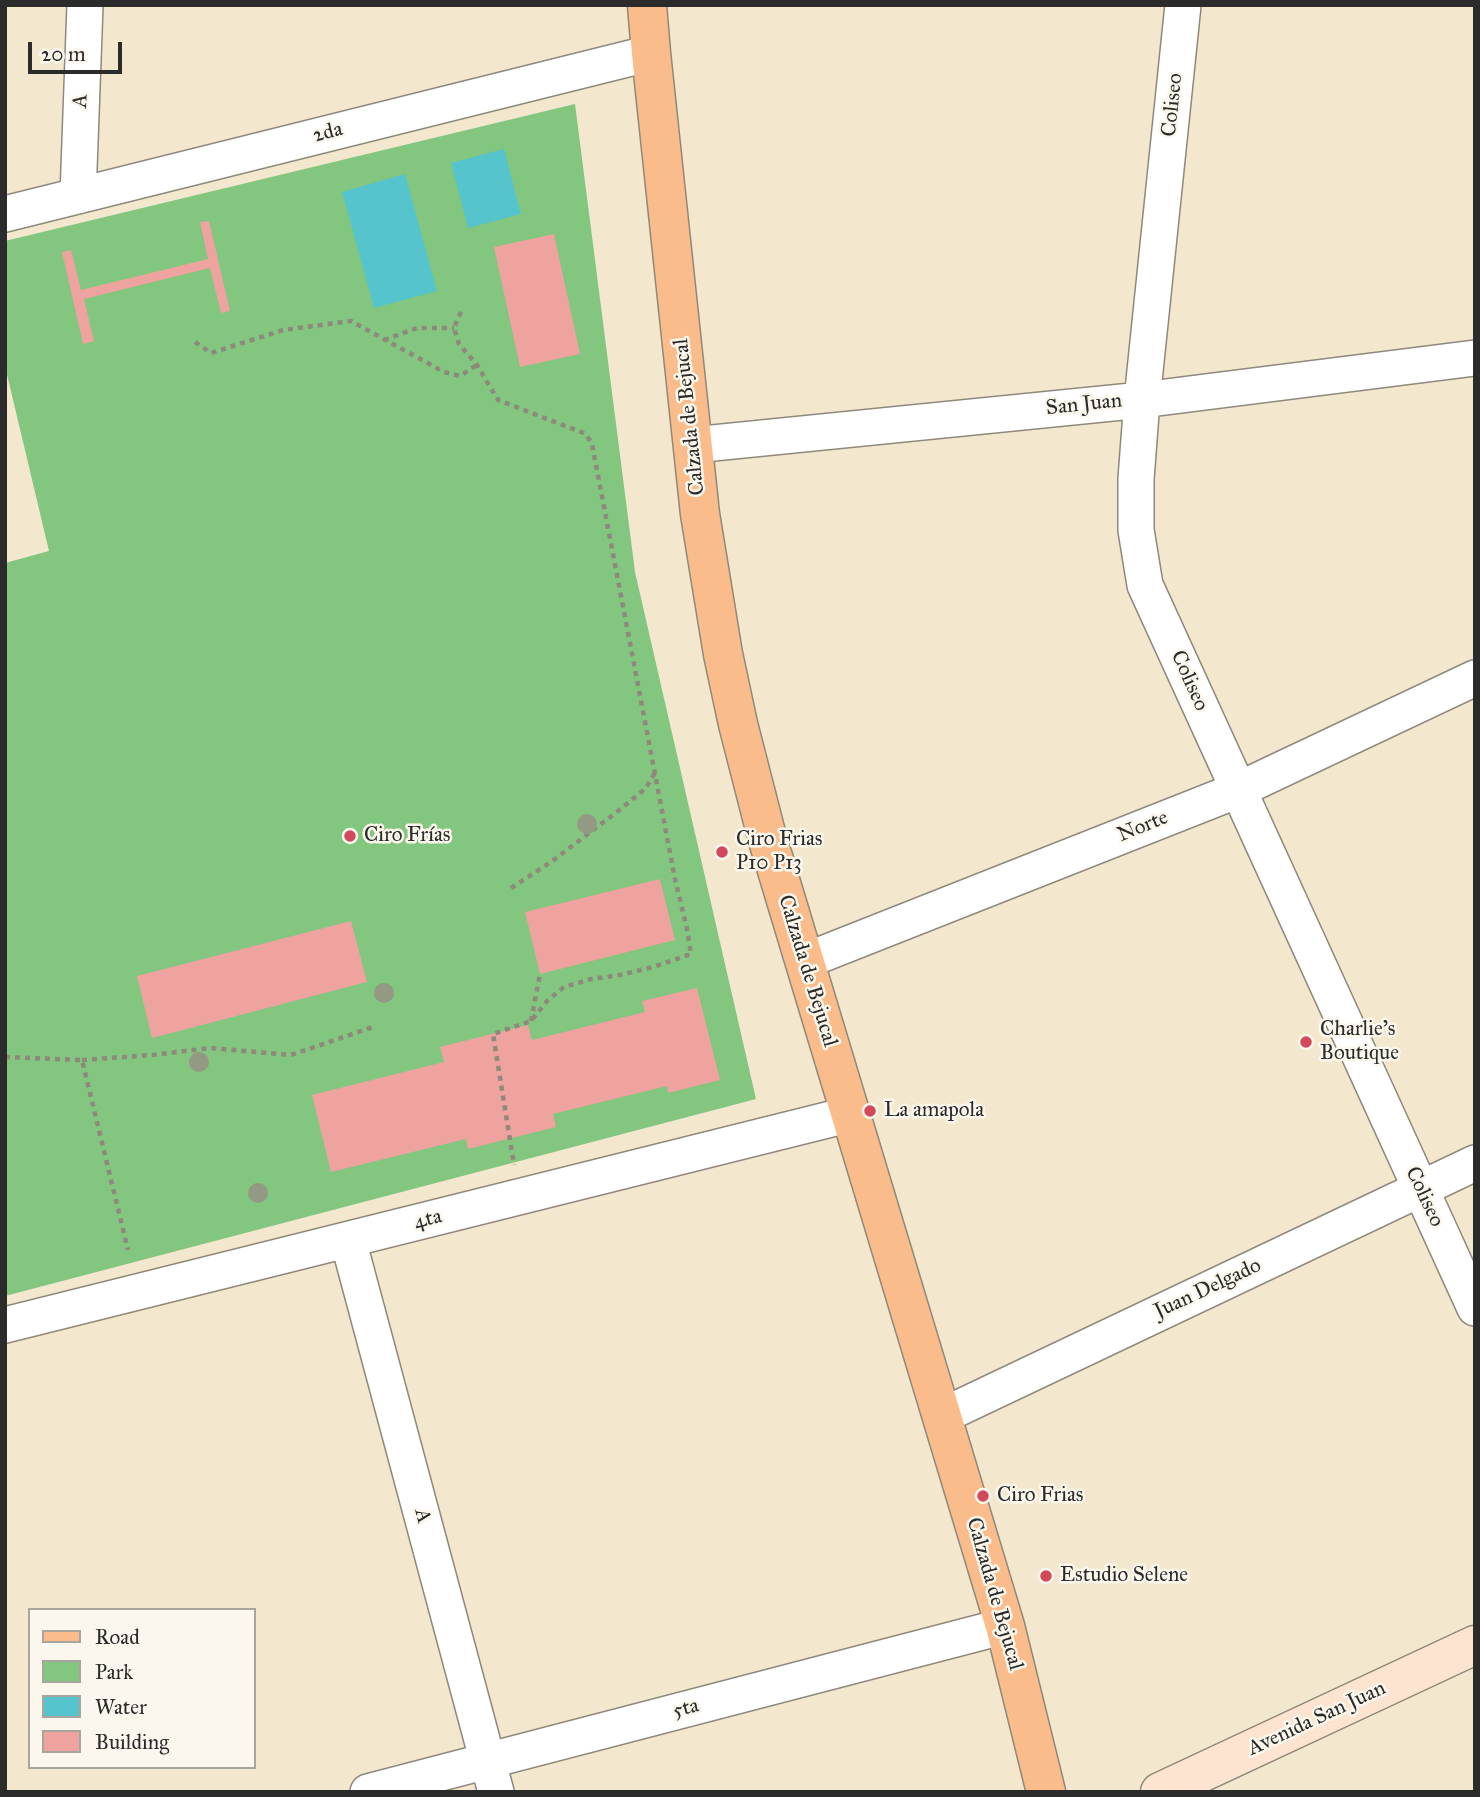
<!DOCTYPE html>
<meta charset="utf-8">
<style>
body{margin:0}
#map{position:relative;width:1480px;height:1797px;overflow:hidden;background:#f3e7ce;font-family:"IM FELL Great Primer",serif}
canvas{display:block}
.frame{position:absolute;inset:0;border:7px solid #2b2b2b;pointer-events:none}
.legend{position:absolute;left:28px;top:1608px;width:228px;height:161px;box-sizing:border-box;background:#fbf7ec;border:2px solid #a8a59f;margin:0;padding:9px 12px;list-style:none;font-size:21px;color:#2b2b2b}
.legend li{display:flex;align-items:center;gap:14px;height:35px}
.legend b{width:35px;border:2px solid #a8a59f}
.scale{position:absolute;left:28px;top:42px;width:94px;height:32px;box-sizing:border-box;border:4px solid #2b2b2b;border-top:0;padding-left:9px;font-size:21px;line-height:24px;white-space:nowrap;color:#2b2b2b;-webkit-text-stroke:5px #fbf7ec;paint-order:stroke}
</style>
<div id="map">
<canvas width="1480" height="1797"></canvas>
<div class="frame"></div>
<ul class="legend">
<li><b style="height:9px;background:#fabc8b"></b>Road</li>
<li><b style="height:19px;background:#82c67f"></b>Park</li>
<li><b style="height:19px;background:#56c4cd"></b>Water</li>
<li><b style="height:19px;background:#eea39e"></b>Building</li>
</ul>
<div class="scale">20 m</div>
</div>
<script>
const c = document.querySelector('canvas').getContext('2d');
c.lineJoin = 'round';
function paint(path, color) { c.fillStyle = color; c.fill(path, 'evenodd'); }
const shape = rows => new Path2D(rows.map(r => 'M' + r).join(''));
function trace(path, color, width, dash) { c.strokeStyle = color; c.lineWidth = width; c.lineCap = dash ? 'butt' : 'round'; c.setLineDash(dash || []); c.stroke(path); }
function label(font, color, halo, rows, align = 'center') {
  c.font = font + ' "IM FELL Great Primer",serif'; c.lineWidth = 5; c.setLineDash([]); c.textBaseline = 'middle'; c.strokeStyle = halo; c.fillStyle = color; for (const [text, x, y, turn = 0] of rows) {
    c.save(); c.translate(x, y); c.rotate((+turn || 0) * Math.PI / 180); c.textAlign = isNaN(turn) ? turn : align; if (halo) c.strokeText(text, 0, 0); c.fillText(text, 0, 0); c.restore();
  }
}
paint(shape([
 [575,104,635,572,756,1099,5,1296,5,563,49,551,5,366,5,241]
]), '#82c67f');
paint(shape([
 [504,149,521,214,468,228,451,163],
 [405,174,437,291,374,308,342,192]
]), '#56c4cd');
paint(shape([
 [209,221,230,311,221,313,210,268,84,299,94,341,83,344,62,252,71,250,81,290,208,259,200,222],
 [554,234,580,354,520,367,494,247],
 [660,879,675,940,540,974,525,912],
 [351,921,367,982,152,1038,137,976],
 [697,988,720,1080,668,1093,667,1086,553,1114,556,1127,468,1149,466,1139,331,1172,312,1095,444,1062,440,1047,528,1025,532,1040,645,1012,642,1001]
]), '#eea39e');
const street = shape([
 [1183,5,1142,400,1136,479,1136,530,1145,585,1475,1308],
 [78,196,85,5],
 [5,214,651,53],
 [693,445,1142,400,1475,358],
 [805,961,1238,790,1475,678],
 [348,1240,496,1792],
 [5,1325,851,1114],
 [942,1416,1475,1163],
 [368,1792,1005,1626]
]);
const secondary = shape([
 [1160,1792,1475,1645]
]);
const primary = shape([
 [647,5,651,53,700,514,723,654,738,724,767,837,1005,1626,1046,1792]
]);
trace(street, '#8f897c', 38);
trace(secondary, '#8f897c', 41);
trace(primary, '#8f897c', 41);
trace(shape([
 [461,312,454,328,459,344,477,365,498,400,586,434,592,444,675,879,687,929,691,954,653,967,620,975,591,979,564,987,547,1001,531,1021,493,1034,514,1165],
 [384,340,417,328,454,328],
 [195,342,211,353,283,330,351,321,444,372,460,376,477,365],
 [511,888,551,862,622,808,646,788,656,771],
 [531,1021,540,974],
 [5,1057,82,1060,128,1250],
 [82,1060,152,1055,210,1048,291,1055,373,1027]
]), '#8f897c', 4.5, [5, 5]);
trace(street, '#fff', 35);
trace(secondary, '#fde4d1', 38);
trace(primary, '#fabc8b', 38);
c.fillStyle = '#939982';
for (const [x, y] of [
 [587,824],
 [384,993],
 [199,1062],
 [258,1193]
]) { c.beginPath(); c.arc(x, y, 10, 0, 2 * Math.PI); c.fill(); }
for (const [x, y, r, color] of [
 [350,836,7,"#d1495b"],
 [722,852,7,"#d1495b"],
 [1306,1042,7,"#d1495b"],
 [870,1111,7,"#d1495b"],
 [983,1496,7,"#d1495b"],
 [1046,1576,7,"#d1495b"]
]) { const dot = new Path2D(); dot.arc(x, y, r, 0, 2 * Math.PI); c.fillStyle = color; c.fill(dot); trace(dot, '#fbf7ec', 2.5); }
label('21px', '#2b2b2b', '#fbf7ec', [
 ["A",81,101,-88],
 ["Coliseo",1173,105,-84],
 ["2da",328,133,-14],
 ["San Juan",1084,405,-6],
 ["Calzada de Bejucal",690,417,-96],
 ["Coliseo",1189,681,66],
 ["Norte",1143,827,-22],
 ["Calzada de Bejucal",807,971,73],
 ["Coliseo",1424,1197,65],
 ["4ta",428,1220,-14],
 ["Juan Delgado",1208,1289,-25],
 ["A",422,1516,75],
 ["Calzada de Bejucal",994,1594,74],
 ["5ta",686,1709,-15],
 ["Avenida San Juan",1317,1719,-25]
]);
label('21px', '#2b2b2b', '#fbf7ec', [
 ["Ciro Frías",364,836],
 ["Ciro Frias",736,840],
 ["P10 P13",736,864],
 ["Charlie's",1320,1030],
 ["Boutique",1320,1054],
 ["La amapola",884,1111],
 ["Ciro Frias",997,1496],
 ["Estudio Selene",1060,1576]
], 'left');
</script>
